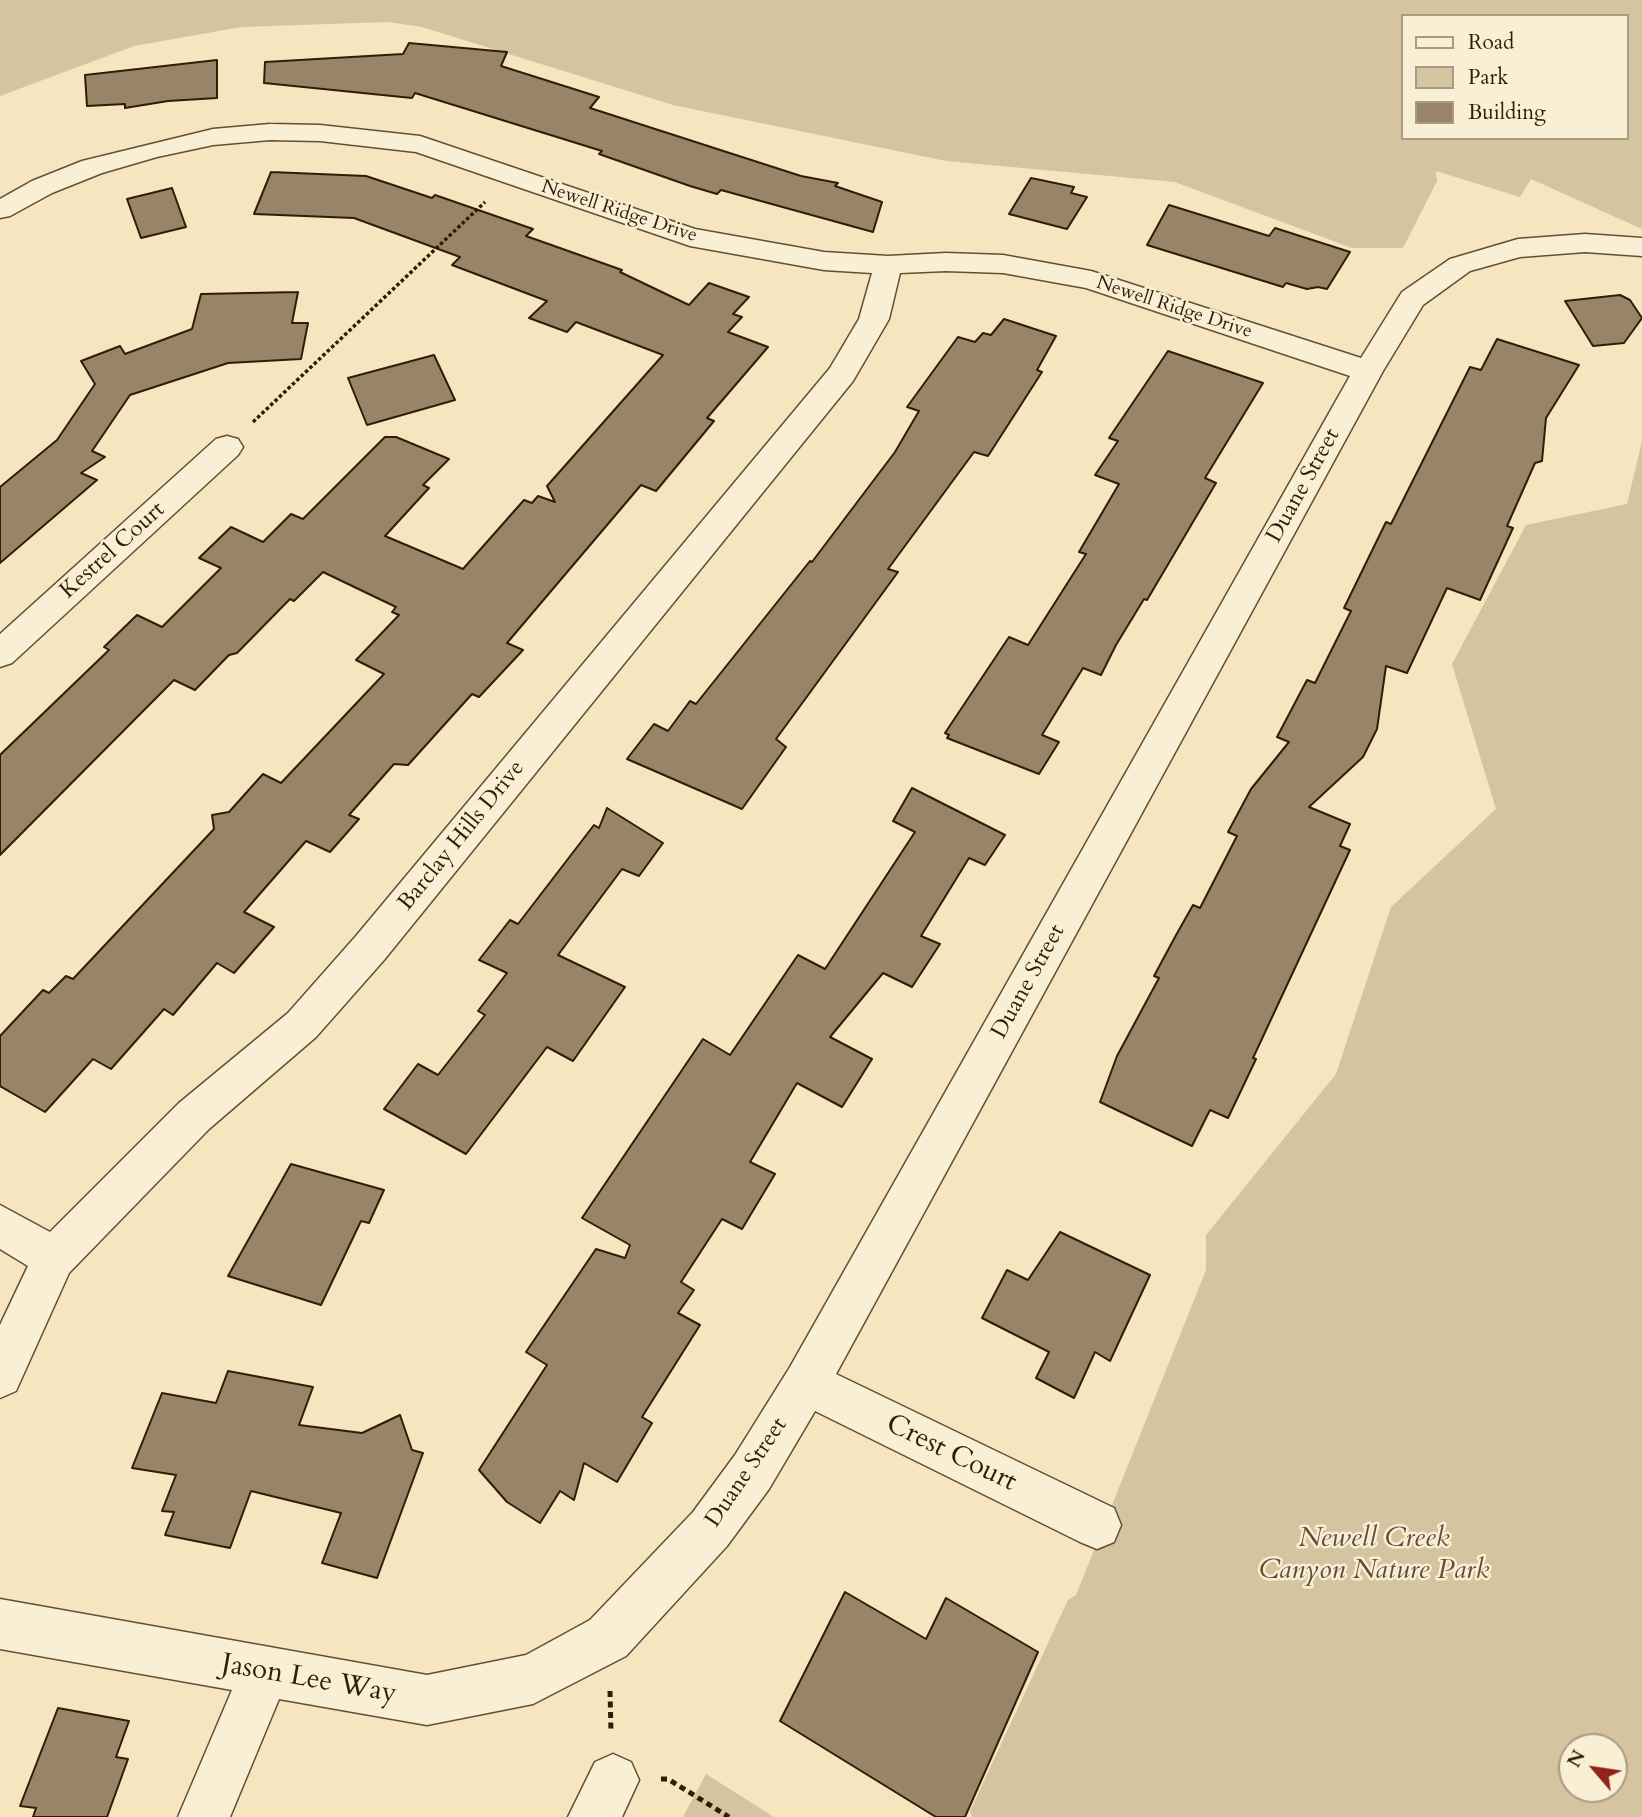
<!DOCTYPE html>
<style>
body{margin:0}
#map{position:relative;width:1642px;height:1817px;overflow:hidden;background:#f5e6bf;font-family:Cardo,serif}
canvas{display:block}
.legend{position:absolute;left:1401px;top:14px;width:228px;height:126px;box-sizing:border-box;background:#f8efd5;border:2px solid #a99b83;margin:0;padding:9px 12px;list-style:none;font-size:21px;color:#331c07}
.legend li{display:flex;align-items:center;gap:14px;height:35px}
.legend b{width:35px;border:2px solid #a99b83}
.north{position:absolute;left:1558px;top:1733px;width:70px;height:70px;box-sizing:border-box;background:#f8efd5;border:2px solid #a99b83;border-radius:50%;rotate:299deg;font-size:19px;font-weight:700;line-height:28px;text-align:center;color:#331c07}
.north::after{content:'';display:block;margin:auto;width:24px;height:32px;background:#8f2418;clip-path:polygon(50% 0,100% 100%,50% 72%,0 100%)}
</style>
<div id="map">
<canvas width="1642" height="1817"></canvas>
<ul class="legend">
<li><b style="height:9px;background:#f8efd5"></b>Road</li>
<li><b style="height:19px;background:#d4c4a0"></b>Park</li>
<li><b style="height:19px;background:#988567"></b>Building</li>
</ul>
<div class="north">N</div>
</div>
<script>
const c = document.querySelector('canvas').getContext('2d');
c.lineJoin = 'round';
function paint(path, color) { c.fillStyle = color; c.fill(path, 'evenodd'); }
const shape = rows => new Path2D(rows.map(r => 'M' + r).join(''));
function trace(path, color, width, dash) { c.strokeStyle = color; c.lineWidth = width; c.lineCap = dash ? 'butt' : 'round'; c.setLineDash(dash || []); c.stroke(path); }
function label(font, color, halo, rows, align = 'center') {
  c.font = font + ' Cardo,serif'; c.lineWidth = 5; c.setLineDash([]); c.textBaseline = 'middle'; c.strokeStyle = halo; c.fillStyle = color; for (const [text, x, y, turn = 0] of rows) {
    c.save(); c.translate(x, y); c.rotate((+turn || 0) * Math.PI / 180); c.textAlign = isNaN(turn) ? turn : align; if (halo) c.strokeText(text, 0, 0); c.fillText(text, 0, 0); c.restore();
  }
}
paint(shape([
 [0,0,1642,0,1642,229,1531,179,1520,197,1436,171,1437,181,1403,248,1352,248,1175,182,946,161,673,105,422,27,388,22,241,27,134,46,0,96],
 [1402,16,1626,16,1626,138,1402,138],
 [1642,441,1642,1817,972,1817,970,1811,1068,1600,1076,1595,1206,1270,1206,1235,1336,1074,1391,907,1496,809,1452,664,1526,525,1627,504],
 [1572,1747,1614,1747,1614,1789,1572,1789],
 [706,1774,774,1817,683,1817]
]), '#d4c4a0');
const building = shape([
 [409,43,507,52,501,66,599,97,590,108,801,176,838,183,835,186,882,202,873,232,721,190,717,194,690,186,599,154,602,151,415,93,412,98,264,83,265,62,403,54,409,43],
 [217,60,217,98,168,101,125,108,125,104,87,106,85,75,217,60],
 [271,172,366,176,432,198,435,195,533,229,526,236,622,270,620,272,689,305,709,283,749,297,733,314,742,317,728,332,768,347,707,418,714,421,656,491,641,485,507,643,523,650,479,697,472,694,408,765,394,764,349,815,359,819,330,852,306,841,244,912,274,927,234,973,217,963,173,1015,164,1009,111,1069,93,1059,45,1112,0,1086,0,1036,43,990,49,993,66,976,73,979,214,829,212,815,229,812,263,774,281,783,384,674,356,660,399,615,392,612,396,607,323,572,294,601,290,599,237,653,229,655,195,690,174,680,0,855,0,755,109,650,104,647,137,615,162,627,221,568,199,558,231,527,263,542,291,514,303,519,385,437,396,437,449,459,423,485,429,488,385,536,463,569,524,500,532,503,538,496,555,502,547,486,663,355,576,322,567,332,529,318,547,301,452,265,460,257,354,218,254,214,271,172],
 [1031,178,1074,187,1071,193,1087,197,1067,229,1009,214,1031,178],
 [172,188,186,227,141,238,127,199,172,188],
 [1169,205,1269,236,1275,228,1350,252,1327,289,1318,287,1307,289,1286,283,1283,287,1147,245,1169,205],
 [298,292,292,323,308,323,301,359,228,363,130,395,92,451,105,457,81,473,97,480,0,563,0,487,57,440,95,384,81,361,120,346,125,354,192,329,201,294,298,292],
 [1620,295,1630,300,1642,318,1624,343,1593,346,1565,301,1620,295],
 [1004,319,1056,336,1037,370,1042,372,988,456,974,452,888,569,898,572,776,739,786,747,742,809,627,759,654,724,668,731,690,701,696,704,810,561,812,562,895,452,919,411,907,407,958,337,975,342,983,333,991,335,1004,319],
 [1497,339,1579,365,1546,418,1542,461,1535,463,1507,526,1513,528,1480,600,1447,588,1407,673,1386,666,1377,729,1363,757,1309,807,1350,824,1340,846,1350,850,1253,1058,1256,1059,1228,1118,1210,1110,1192,1146,1100,1102,1117,1056,1159,978,1154,976,1175,937,1193,905,1200,908,1237,836,1228,832,1251,789,1289,742,1277,737,1307,680,1315,683,1351,611,1344,608,1386,522,1391,524,1470,367,1481,370,1497,339],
 [1168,351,1263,383,1205,478,1216,483,1147,600,1144,599,1116,645,1101,675,1083,668,1042,735,1059,742,1039,774,947,738,949,735,945,733,1009,637,1028,645,1086,554,1079,552,1119,484,1095,475,1118,441,1109,438,1168,351],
 [434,355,455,400,367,425,348,378,434,355],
 [912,788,1005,835,985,865,969,858,921,936,940,944,912,987,883,973,830,1037,872,1059,842,1107,797,1083,750,1162,775,1174,742,1229,722,1219,681,1282,694,1290,678,1313,700,1325,642,1417,652,1423,617,1482,584,1463,574,1500,560,1491,540,1523,507,1502,479,1470,547,1365,526,1352,596,1249,625,1258,630,1245,582,1218,703,1039,730,1055,798,955,825,969,915,832,893,821,912,788],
 [607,808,663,843,639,876,622,869,558,955,625,987,573,1061,547,1047,466,1154,384,1109,418,1064,438,1075,485,1015,478,1011,507,973,479,960,510,920,518,924,594,825,599,828,607,808],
 [291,1164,384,1190,369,1223,361,1221,321,1305,228,1276,291,1164],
 [1060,1232,1150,1275,1110,1361,1095,1352,1074,1398,1036,1378,1049,1352,982,1318,1007,1270,1028,1280,1060,1232],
 [228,1371,313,1387,299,1425,362,1433,400,1415,412,1450,423,1453,377,1578,322,1563,341,1513,251,1491,230,1548,165,1535,174,1512,162,1511,176,1475,132,1468,162,1393,216,1403,228,1371],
 [845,1592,926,1639,946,1598,1038,1652,965,1817,936,1817,780,1721,845,1592],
 [58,1708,129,1721,116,1757,128,1759,107,1817,33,1817,36,1808,20,1806,58,1708]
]);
paint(building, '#988567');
trace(building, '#331c07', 2);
const street = shape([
 [270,124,320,125,420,136,695,229,824,252,888,256,946,253,1003,255,1091,271,1361,358,1402,292,1450,259,1518,239,1585,234,1642,238,1642,256,1585,252,1520,257,1470,271,1423,305,1383,371,836,1374,1114,1508,1121,1525,1114,1542,1097,1549,1080,1542,815,1411,769,1489,727,1546,626,1656,533,1704,427,1725,279,1699,230,1817,178,1817,232,1690,0,1649,0,1599,427,1675,526,1655,590,1620,693,1512,735,1455,790,1367,1350,376,1086,288,1003,273,946,271,900,273,889,319,853,381,384,960,316,1037,209,1129,69,1273,16,1391,0,1398,0,1325,28,1266,0,1249,0,1205,50,1232,179,1103,288,1013,356,936,830,368,859,319,872,273,824,270,690,246,416,152,320,141,270,140,213,145,157,157,102,173,52,193,10,216,0,218,0,199,32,181,82,161,213,129,270,124],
 [227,436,238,439,243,447,238,455,12,663,0,667,0,634,216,439,227,436],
 [613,1754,631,1762,639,1780,622,1817,568,1817,595,1762,613,1754]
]);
trace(street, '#644e35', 3);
trace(shape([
 [253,422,485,202]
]), '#331c07', 3.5, [3.5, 2.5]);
trace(shape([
 [610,1691,611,1732],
 [661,1779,668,1779,729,1817]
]), '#331c07', 5, [6, 4.5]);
paint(street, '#f8efd5');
label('19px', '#331c07', '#f8efd5', [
 ["Newell Ridge Drive",619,212,18],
 ["Newell Ridge Drive",1174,308,18]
]);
label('23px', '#331c07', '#f8efd5', [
 ["Duane Street",1304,486,-61],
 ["Kestrel Court",113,551,-42],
 ["Barclay Hills Drive",462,836,-51],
 ["Duane Street",1029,982,-61],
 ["Duane Street",747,1473,-56]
]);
label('28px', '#331c07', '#f8efd5', [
 ["Crest Court",951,1454,26],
 ["Jason Lee Way",309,1680,10]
]);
label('italic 28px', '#634e35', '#f8efd5', [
 ["Newell Creek",1374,1540],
 ["Canyon Nature Park",1374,1572]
]);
</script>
